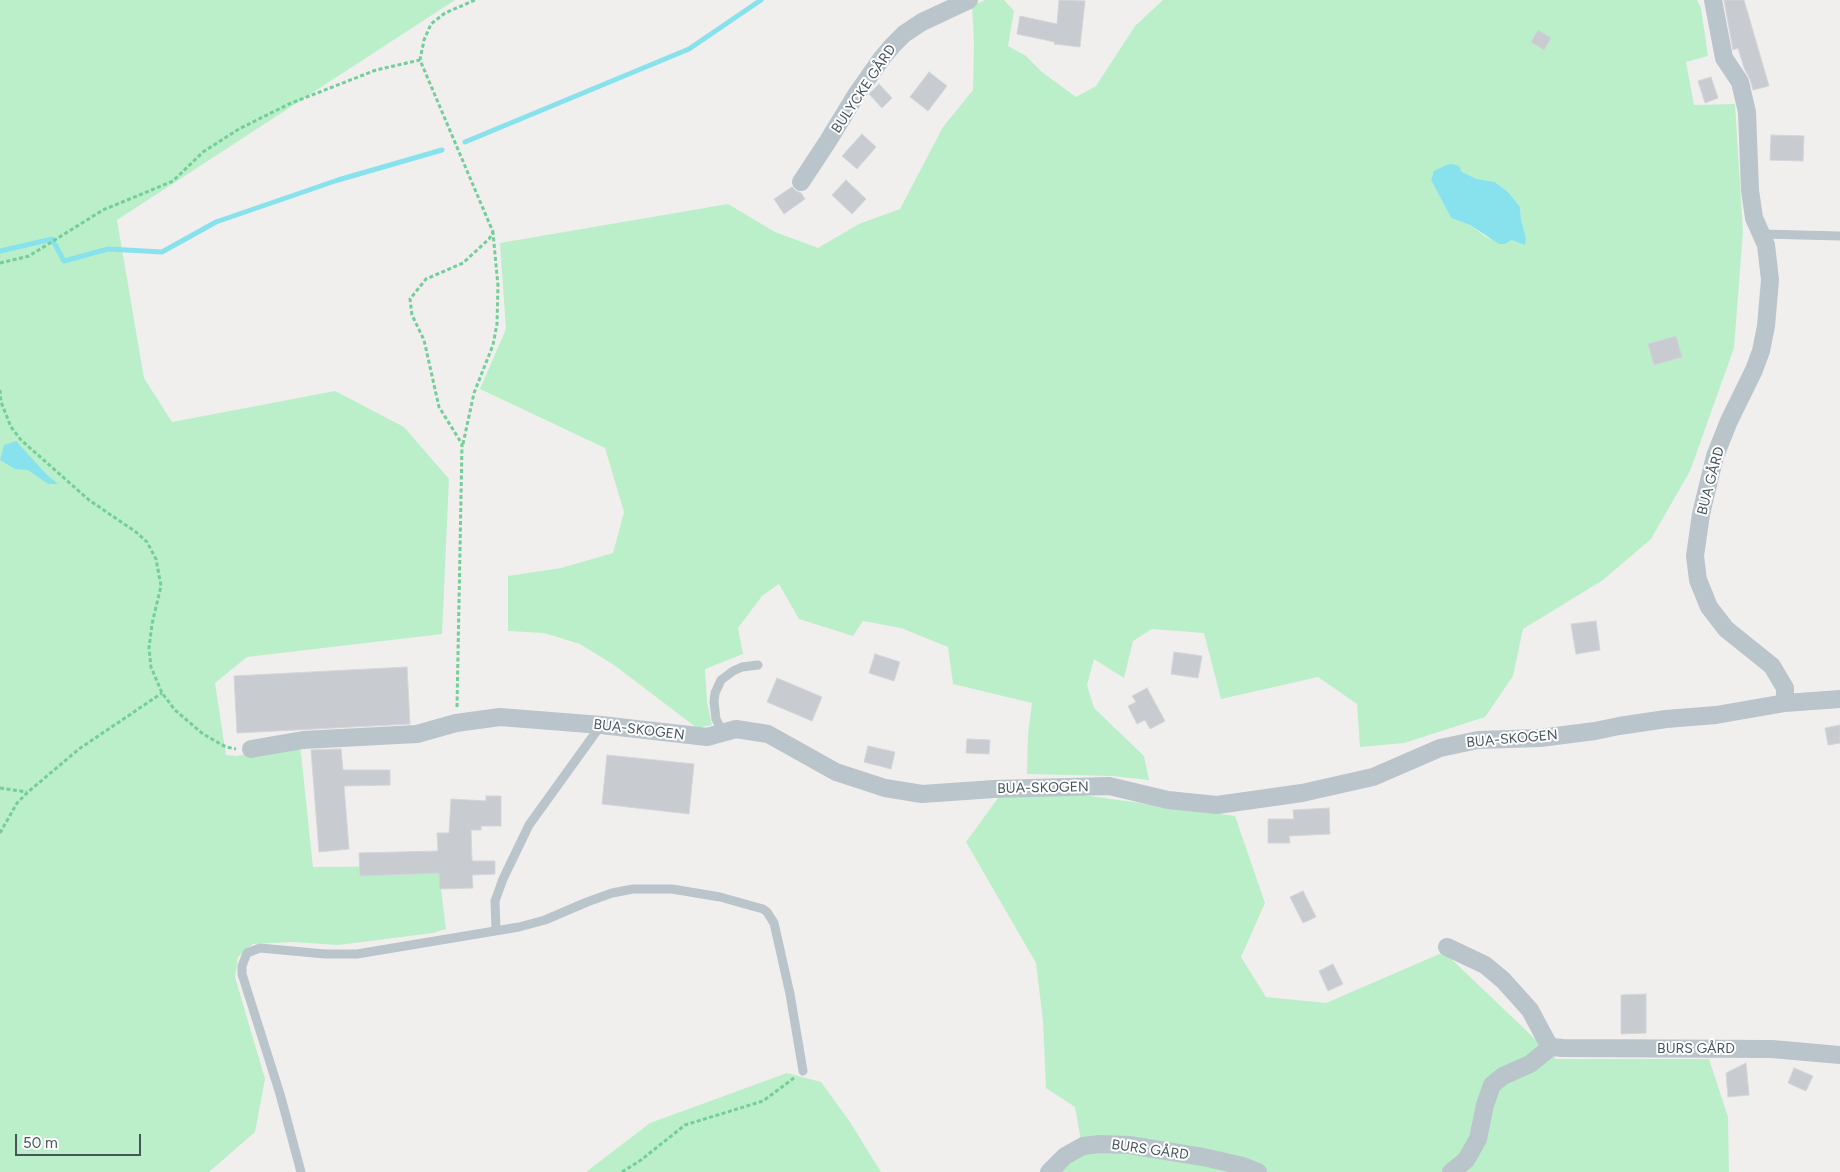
<!DOCTYPE html>
<meta charset="utf-8">
<style>
body{margin:0}
#map{position:relative;width:1840px;height:1172px;overflow:hidden;background:#f1eeee;font-family:Figtree,sans-serif}
canvas{display:block}
.scale{position:absolute;left:15px;top:1134px;width:126px;height:22px;box-sizing:border-box;border:2px solid #46545c;border-top:0;padding-left:6px;font-size:15px;line-height:18px;white-space:nowrap;color:#46545c;-webkit-text-stroke:4px #fff;paint-order:stroke}
</style>
<div id="map">
<canvas width="1840" height="1172"></canvas>
<div class="scale">50 m</div>
</div>
<script>
const c = document.querySelector('canvas').getContext('2d');
c.lineJoin = 'round';
function paint(path, color) { c.fillStyle = color; c.fill(path, 'evenodd'); }
const shape = rows => new Path2D(rows.map(r => 'M' + r).join(''));
function trace(path, color, width, dash) { c.strokeStyle = color; c.lineWidth = width; c.lineCap = dash ? 'butt' : 'round'; c.setLineDash(dash || []); c.stroke(path); }
function label(font, color, halo, rows, align = 'center') {
  c.font = font + ' Figtree,sans-serif'; c.lineWidth = 4; c.setLineDash([]); c.textBaseline = 'middle'; c.strokeStyle = halo; c.fillStyle = color; for (const [text, x, y, turn = 0] of rows) {
    c.save(); c.translate(x, y); c.rotate((+turn || 0) * Math.PI / 180); c.textAlign = isNaN(turn) ? turn : align; if (halo) c.strokeText(text, 0, 0); c.fillText(text, 0, 0); c.restore();
  }
}
paint(shape([
 [0,0,455,0,117,220,144,378,172,422,335,391,404,427,449,479,442,634,247,657,215,683,226,755,236,756,300,744,313,867,438,866,446,929,433,933,338,945,293,942,253,944,238,957,235,977,265,1079,255,1132,209,1172,0,1172],
 [985,0,1004,0,1014,11,1008,46,1026,56,1042,72,1076,97,1096,86,1135,26,1163,0,1697,0,1701,8,1708,56,1686,62,1694,105,1735,104,1743,232,1734,348,1690,471,1651,539,1603,580,1523,629,1513,676,1485,717,1404,743,1360,747,1357,704,1318,677,1221,699,1204,633,1152,629,1133,641,1124,678,1094,659,1087,685,1094,708,1144,756,1149,780,1112,776,1027,774,1028,734,1032,703,953,684,948,647,901,628,863,621,853,636,799,619,779,584,762,596,738,628,743,654,705,669,707,702,712,725,697,728,614,665,580,644,544,633,508,631,508,576,561,568,613,553,624,512,605,448,480,389,506,329,500,243,728,204,775,232,818,248,859,224,900,209,943,127,973,90,974,42,972,6],
 [1459,166,1462,172,1477,179,1495,182,1509,193,1520,207,1521,219,1526,238,1512,240,1505,244,1486,237,1470,225,1451,218,1431,180,1433,175],
 [1068,793,1235,816,1265,903,1241,957,1266,997,1326,1003,1444,952,1556,1059,1709,1059,1728,1117,1729,1172,1045,1172,1081,1140,1075,1107,1046,1088,1043,1021,1036,963,966,842,998,798],
 [787,1073,821,1082,850,1122,881,1172,586,1172,650,1123]
]), '#bbefca');
paint(shape([
 [1452,164,1459,166,1462,172,1477,179,1495,182,1509,193,1520,207,1521,219,1526,238,1525,245,1512,240,1505,244,1499,244,1470,225,1451,218,1431,180,1434,171,1446,165],
 [16,441,47,475,58,484,48,484,28,470,15,469,0,460,4,445]
]), '#88e2ed');
trace(shape([
 [465,142,689,49,761,0],
 [0,251,52,239,64,261,108,249,162,252,216,222,338,180,442,150]
]), '#88e2ed', 5);
const building = shape([
 [1059,0,1085,1,1080,47,1054,44,1055,42,1017,34,1020,16,1057,24,1059,0],
 [1724,0,1744,0,1769,86,1753,90,1750,79,1744,68,1738,48,1733,50,1724,0],
 [1538,30,1551,38,1544,50,1531,42,1538,30],
 [929,72,947,86,928,111,910,97,929,72],
 [1711,77,1718,98,1705,103,1698,81,1711,77],
 [879,84,892,98,882,108,869,94,879,84],
 [862,134,876,147,857,169,842,156,862,134],
 [1771,135,1804,136,1803,161,1770,160,1771,135],
 [846,180,866,199,852,214,832,195,846,180],
 [792,187,796,191,801,193,805,199,784,214,774,199,792,187],
 [1676,336,1682,357,1654,365,1648,344,1676,336],
 [1596,621,1600,650,1576,654,1571,624,1596,621],
 [1174,652,1202,656,1198,678,1171,674,1174,652],
 [875,654,900,662,894,681,869,673,875,654],
 [407,667,410,724,237,733,234,676,407,667],
 [777,678,822,697,812,721,767,702,777,678],
 [1147,688,1165,721,1150,729,1145,720,1137,724,1128,706,1136,702,1132,696,1147,688],
 [1840,725,1840,743,1828,745,1825,728,1840,725],
 [967,739,990,740,989,754,966,753,967,739],
 [868,746,895,752,891,769,864,762,868,746],
 [341,749,343,770,390,770,390,785,344,786,349,849,319,852,311,750,341,749],
 [607,755,694,764,689,814,602,804,607,755],
 [486,796,501,796,501,826,481,826,481,830,471,830,472,861,495,861,495,874,472,875,473,888,440,889,439,873,360,876,359,853,438,851,437,833,449,833,451,799,486,801,486,796],
 [1329,808,1330,834,1289,836,1290,843,1268,843,1268,819,1294,819,1293,810,1329,808],
 [1303,891,1316,917,1303,923,1290,897,1303,891],
 [1333,964,1343,984,1328,991,1319,971,1333,964],
 [1646,994,1646,1033,1621,1034,1621,995,1646,994],
 [1746,1063,1749,1095,1728,1097,1726,1073,1746,1063],
 [1794,1068,1813,1076,1806,1091,1788,1083,1794,1068]
]);
paint(building, '#c8ccd1');
trace(building, '#d2d5da', 1);
trace(shape([
 [0,263,29,256,103,210,173,181,203,152,239,129,289,104,376,70,420,60],
 [0,390,1,402,11,427,21,440,89,500,136,532,147,542,156,559,161,586,152,624,149,648,151,667,162,693,175,710,203,734,226,747,236,749],
 [463,444,474,393,493,345,497,324,498,286,493,233],
 [457,707,462,444,439,407,424,340,412,315,410,299,426,279,463,263,489,239,493,232,420,60,424,40,431,24,445,13,475,0],
 [0,788,27,792],
 [0,833,17,803,28,792,79,749,162,693],
 [622,1172,641,1160,685,1125,763,1101,794,1078]
]), '#73ce98', 3, [4, 2.5]);
trace(shape([
 [1762,234,1840,236],
 [723,733,716,719,714,702,715,693,721,680,733,671,742,667,758,665],
 [496,930,495,901,503,879,529,825,601,725],
 [301,1172,280,1094,242,974,242,966,247,953,260,948,325,954,357,954,519,927,545,920,587,902,612,893,633,889,672,889,720,897,763,909,767,912,774,923,790,994,803,1071]
]), '#b9c4cb', 9);
trace(shape([
 [1713,0,1724,58,1740,82,1747,112,1750,190,1754,218,1766,245,1770,280,1766,326,1761,351,1754,370,1729,421,1715,456,1701,514,1695,556,1698,580,1709,607,1726,629,1772,666,1785,688,1785,703],
 [801,182,828,141,856,95,882,58,893,45,904,34,922,22,969,0],
 [251,749,303,740,417,734,456,723,500,717,601,725,707,737,736,729,768,734,836,772,885,788,922,794,994,789,1109,786,1168,800,1217,805,1302,793,1373,777,1440,748,1478,740,1540,738,1595,731,1619,726,1666,719,1716,715,1785,703,1840,699],
 [1447,947,1485,965,1503,980,1530,1010,1546,1040,1551,1047,1563,1048,1772,1049,1840,1055],
 [1049,1172,1065,1156,1083,1146,1100,1144,1129,1145,1203,1157,1243,1166,1258,1172],
 [1451,1172,1466,1160,1478,1139,1485,1105,1492,1085,1503,1076,1530,1064,1551,1047]
]), '#b9c4cb', 18);
label('14px', '#46545c', '#fff', [
 ["BULYCKE GÅRD",864,89,-56],
 ["BUA GÅRD",1711,481,-75],
 ["BUA-SKOGEN",639,730,7],
 ["BUA-SKOGEN",1512,739,-5],
 ["BUA-SKOGEN",1043,788,-1],
 ["BURS GÅRD",1696,1049],
 ["BURS GÅRD",1150,1150,8]
]);
</script>
